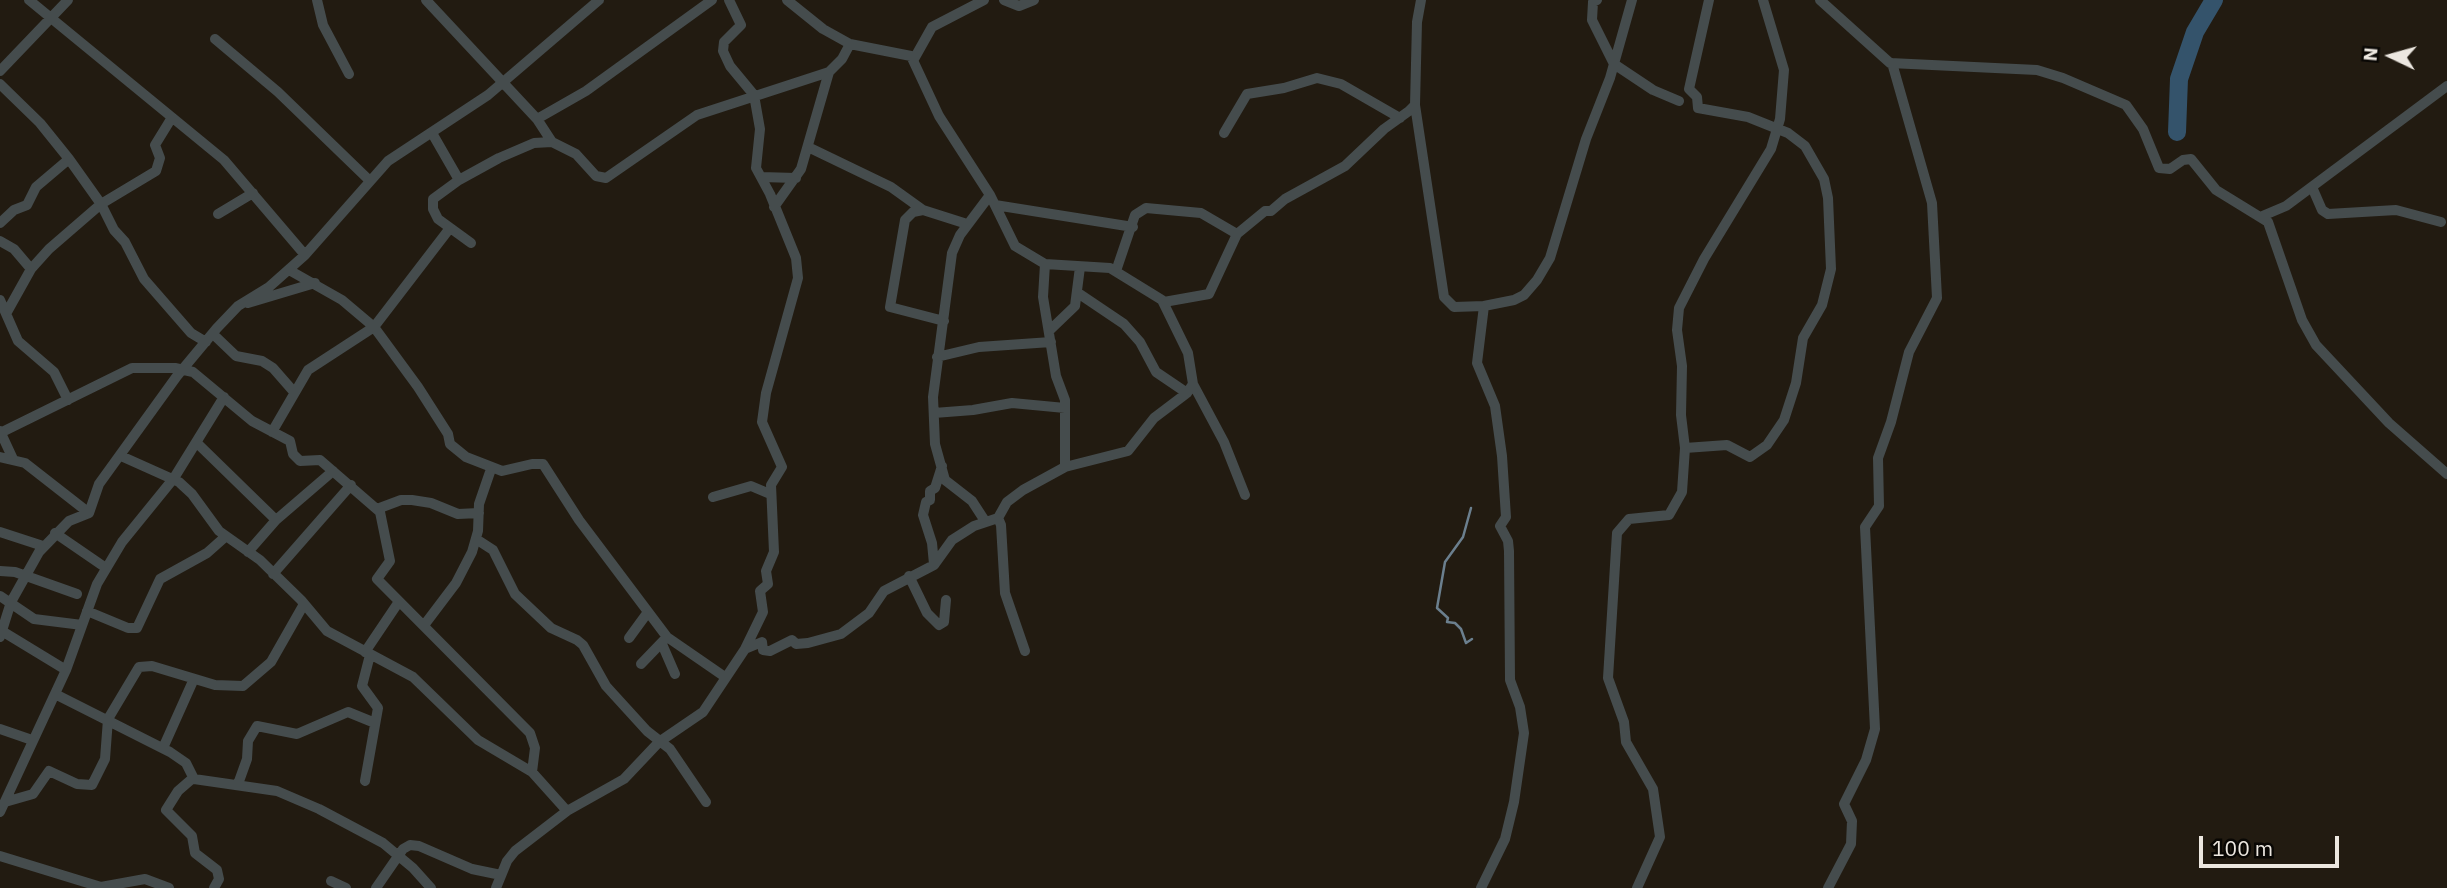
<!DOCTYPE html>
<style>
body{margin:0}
#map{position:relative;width:2447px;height:888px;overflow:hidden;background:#221b11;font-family:"IBM Plex Sans",sans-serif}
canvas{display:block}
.north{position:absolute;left:2356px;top:21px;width:70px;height:70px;-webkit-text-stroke:5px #090704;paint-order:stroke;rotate:275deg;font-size:19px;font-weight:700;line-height:28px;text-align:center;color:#ece7e0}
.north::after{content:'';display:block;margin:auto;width:24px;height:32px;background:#ece7e0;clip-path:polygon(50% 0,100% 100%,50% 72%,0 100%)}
.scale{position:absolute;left:2199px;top:836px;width:140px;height:32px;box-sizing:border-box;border:4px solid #ece7e0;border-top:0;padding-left:9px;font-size:21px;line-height:24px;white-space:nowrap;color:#ece7e0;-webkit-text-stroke:5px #090704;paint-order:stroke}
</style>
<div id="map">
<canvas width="2447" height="888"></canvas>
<div class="north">N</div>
<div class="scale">100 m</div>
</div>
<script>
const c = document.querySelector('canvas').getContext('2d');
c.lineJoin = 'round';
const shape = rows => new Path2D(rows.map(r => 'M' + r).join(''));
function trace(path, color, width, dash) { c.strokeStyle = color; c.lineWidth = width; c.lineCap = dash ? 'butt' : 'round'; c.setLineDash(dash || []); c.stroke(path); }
trace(shape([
 [1471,508,1463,537,1445,562,1437,608,1448,618,1447,622,1455,623,1461,629,1466,643,1472,639]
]), '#6b7f8e', 2.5);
trace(shape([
 [2177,132,2179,79,2195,32,2214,0]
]), '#34536b', 18);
trace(shape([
 [29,0,224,160,305,255],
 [317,0,323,25,349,74],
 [426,0,537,119,552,142],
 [729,0,741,25,724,42,723,51,730,66,754,95,760,129,756,168,770,194,796,258,798,278,766,393,762,422,782,467,771,485,774,552,766,571,768,584,760,591,763,612,745,649],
 [1004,0,1019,6,1034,0],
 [1597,0,1593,2,1592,20,1614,64,1653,90,1679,101],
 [1820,0,1890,63,2037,70,2063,78,2126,105,2143,129,2159,168,2170,169,2183,160,2191,159,2216,190,2268,222,2302,320,2316,345,2389,423,2447,474],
 [215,39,278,92,370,181],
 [914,59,932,27,984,0],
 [0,71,68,0],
 [0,84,40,123,69,159,101,204,114,230,125,242,144,279,191,333,206,342],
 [1415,105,1444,297,1454,307,1484,306,1477,363,1495,406,1502,456,1506,517,1500,526,1508,541,1509,551,1510,680,1520,707,1524,733,1514,802,1505,839,1481,888],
 [537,119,586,91,712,0],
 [432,133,459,180],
 [1224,133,1247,94,1284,88,1317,78,1341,84,1400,118],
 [808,147,891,187,923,210],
 [761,177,796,178],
 [2312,187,2322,210,2328,214,2396,210,2441,222],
 [995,205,1133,227],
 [774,207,801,169,829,72],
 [218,214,253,193],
 [2260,217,2286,206,2447,86],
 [0,223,14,210,27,205,36,187,69,159],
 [0,241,14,249,31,269,7,312],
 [471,243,438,219,433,209,433,199,459,180,499,158,534,143,552,142,576,154,596,176,606,178,697,115,829,72,842,59,850,44],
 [1045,264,1043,297,1056,376,1065,400,1065,467],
 [31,269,49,249,101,204,156,171,160,158,155,145,171,119],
 [289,270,342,300,374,327,418,387,448,434,450,444,466,457,502,471,532,464,543,464,579,520,667,637,725,677],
 [1116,271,1135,215,1146,208,1201,213,1237,234],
 [1078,293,1124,324,1140,342,1156,372,1187,393],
 [0,300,18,341,54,372,68,400],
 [1164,302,1209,294,1237,234,1265,211,1271,211,1285,199,1345,166,1384,129,1409,111,1415,105,1417,22,1421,0],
 [248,303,315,283],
 [1484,306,1514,300,1524,295,1537,280,1550,258,1586,139,1610,78,1632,0],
 [944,321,890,307,905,220,913,212,923,210,967,224],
 [1050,330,1075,306,1080,267],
 [213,334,236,356,262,361,273,368,294,392],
 [937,357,979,347,1051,342],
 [1193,384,1224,442,1245,495],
 [934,413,973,410,1012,403,1065,408],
 [0,431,13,459],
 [272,432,308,370,374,327,450,228],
 [0,433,132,368,175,368,193,372,252,421,290,441,293,454,300,461,320,460,380,512,390,561,377,579,530,733,535,748,532,772],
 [197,443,276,520],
 [1685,448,1727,445,1750,457,1767,445,1784,420,1796,383,1803,338,1822,305,1831,269,1828,198,1824,179,1805,146,1788,133,1748,117,1698,108,1697,97,1689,89,1709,0],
 [121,456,179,482,192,494,219,531,260,560,301,600,327,631,413,677,478,740,532,772,567,811],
 [0,457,25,463,89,513],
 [713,497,751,486,770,494],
 [377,509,401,500,412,500,431,503,458,514,479,513],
 [998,518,1001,525,1005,593,1025,651],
 [985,521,972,501,945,480,935,444,933,397,952,253,960,235,990,195],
 [0,532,43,546],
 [55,533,106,568],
 [476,539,493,550,515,594,551,628,577,640,583,645,606,686,647,731,670,749,706,802],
 [248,552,276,520,333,471],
 [934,564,932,543,923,515,926,502,930,500,930,491,935,488,942,466],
 [0,571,15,572,77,594],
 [273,574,351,485],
 [909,576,927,613,939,625,944,622,946,600],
 [0,596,34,619,82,625],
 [87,611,128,628,137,628,160,579,207,553,225,537],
 [425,624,456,583,472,552,478,531,479,504,490,472],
 [2,631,66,670],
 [0,637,11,602,39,552,69,521,89,513,99,484,177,376,217,328,238,306,269,287,305,255,388,161,488,95,599,0],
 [629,638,648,612],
 [662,644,675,674],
 [365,652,398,603],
 [641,664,667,637],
 [55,694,170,752,186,763,194,779,277,791,319,809,383,843,413,868,431,888],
 [0,729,32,740],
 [163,748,193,681],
 [193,778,178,791,166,810,192,836,195,853,217,870,219,879,214,888],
 [365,781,378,708,362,686,370,655],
 [238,784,247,759,248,741,257,726,297,734,348,712,375,723],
 [5,802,33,794,49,771,77,784,92,785,105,759,108,719,139,667,152,666,215,685,243,686,271,662,304,604],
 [0,812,66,670,97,584,122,542,174,478,224,397],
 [0,856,101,887,145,879,169,888],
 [331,881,346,888],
 [376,888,403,849,410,845,419,846,472,869,501,875],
 [496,888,507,861,515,851,567,811,624,779,659,742,703,712,745,649,762,642,763,650,770,651,792,640,796,644,808,643,841,634,869,613,884,591,934,565,952,540,974,526,998,518,1007,502,1023,490,1065,467,1128,451,1154,418,1187,393,1193,384,1188,353,1162,300,1110,268,1045,264,1015,246,990,195,939,116,911,56,850,44,823,29,787,0],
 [1637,888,1660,837,1653,789,1626,742,1624,722,1608,678,1617,533,1629,519,1669,515,1682,492,1685,448,1681,415,1682,366,1677,330,1679,308,1704,259,1771,149,1780,119,1784,70,1763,0],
 [1828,888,1851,844,1852,821,1844,804,1866,760,1875,729,1865,527,1879,506,1878,458,1891,422,1909,352,1937,298,1932,203,1892,63]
]), '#454c4d', 10);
</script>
